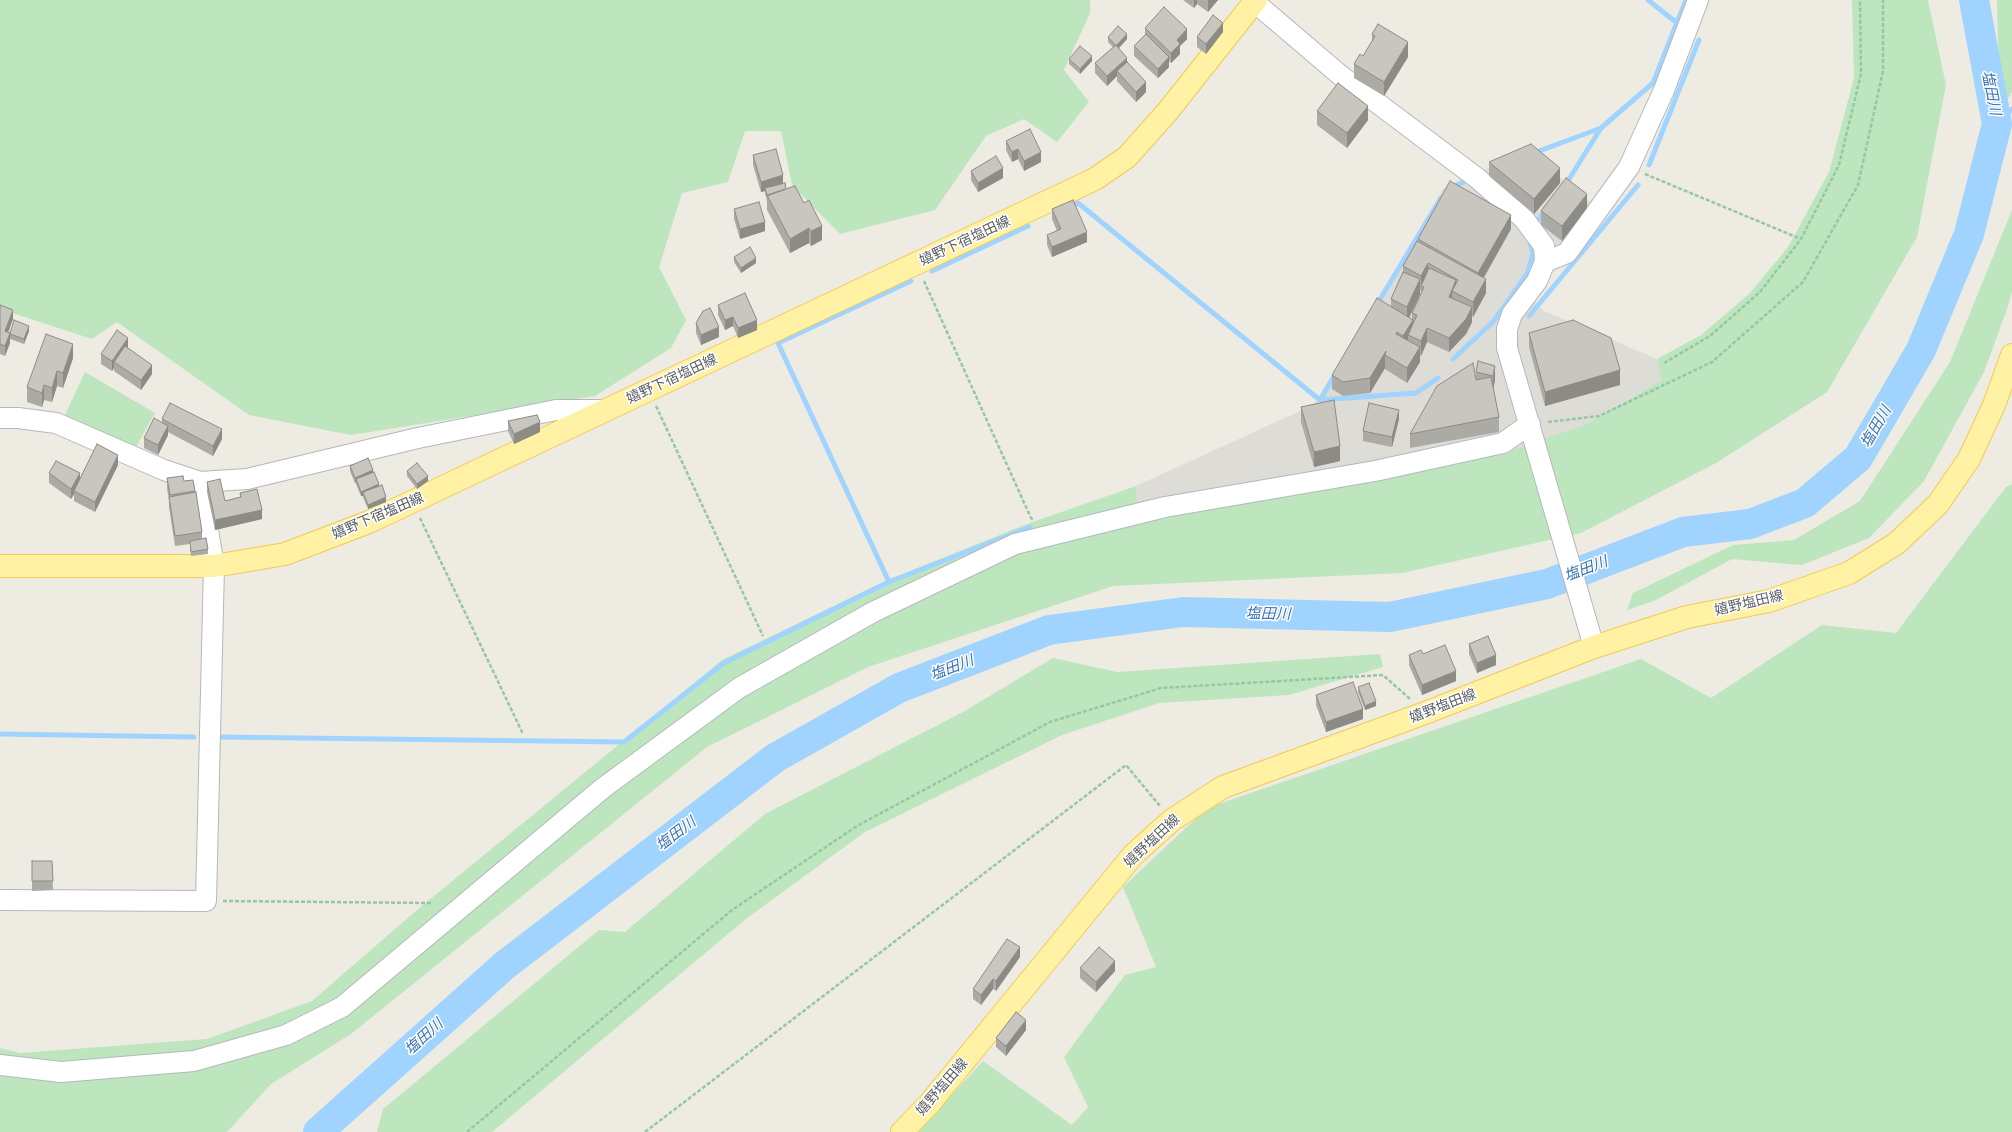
<!DOCTYPE html>
<meta charset="utf-8">
<style>
body{margin:0}
canvas{display:block;background:#edebe2}
</style>
<canvas width="2012" height="1132"></canvas>
<script>
const c = document.querySelector('canvas').getContext('2d');
c.lineJoin = 'round';
function paint(path, color) { c.fillStyle = color; c.fill(path, 'evenodd'); }
const shape = rows => new Path2D(rows.map(r => 'M' + r).join(''));
function trace(path, color, width, dash) { c.strokeStyle = color; c.lineWidth = width; c.lineCap = dash ? 'butt' : 'round'; c.setLineDash(dash || []); c.stroke(path); }
function label(font, color, halo, rows, align = 'center') {
  c.font = font + ' Mulish,"Noto Sans JP",sans-serif'; c.lineWidth = 3; c.setLineDash([]); c.textBaseline = 'middle'; c.strokeStyle = halo; c.fillStyle = color; for (const [text, x, y, turn = 0] of rows) {
    c.save(); c.translate(x, y); c.rotate((+turn || 0) * Math.PI / 180); c.textAlign = isNaN(turn) ? turn : align; if (halo) c.strokeText(text, 0, 0); c.fillText(text, 0, 0); c.restore();
  }
}
paint(shape([
 [1528,151,1595,206,1523,292,1544,311,1657,359,1662,380,1589,423,1507,452,1149,517,1137,502,1136,486,1313,405,1323,392,1443,189,1462,179]
]), '#dedcd6');
paint(shape([
 [0,0,1090,0,1090,13,1064,70,1089,102,1057,142,1024,119,986,136,935,210,840,234,792,185,781,131,745,131,728,182,682,193,659,267,686,320,671,348,595,396,351,435,249,415,117,322,92,339,0,309],
 [1852,0,1928,0,1946,85,1917,237,1827,392,1716,463,1581,533,1402,573,1113,586,868,667,707,747,351,1034,271,1084,227,1132,0,1132,0,1048,20,1053,207,1039,312,1001,417,910,722,660,885,581,1027,524,1136,486,1137,502,1149,517,1507,452,1589,423,1662,380,1657,359,1701,335,1750,293,1788,247,1829,172,1854,78],
 [1997,0,2012,0,2012,92,2000,112],
 [2012,210,2012,292,2006,312,1984,372,1924,481,1869,538,1802,565,1732,559,1654,601,1627,610,1633,593,1733,545,1794,540,1860,501,1950,362],
 [85,372,155,413,136,447,64,417],
 [2012,484,2012,1132,918,1132,983,1061,1072,1125,1088,1107,1064,1057,1125,975,1156,967,1123,887,1207,808,1641,659,1711,698,1822,625,1896,633,2006,487],
 [1380,654,1383,667,1289,695,1159,703,1062,735,865,832,747,918,492,1132,377,1132,383,1109,599,930,625,932,765,814,963,712,1053,658,1117,672]
]), '#bde6be');
trace(shape([
 [1648,0,1677,23],
 [1997,124,2012,109],
 [1534,153,1601,128],
 [1649,165,1699,40],
 [1566,184,1601,128,1653,83,1686,0],
 [1452,187,1466,181],
 [1069,205,1078,203,1320,400,1334,376],
 [1538,220,1545,211],
 [932,271,1028,226],
 [1376,306,1441,198],
 [1529,316,1638,185],
 [1453,359,1493,322,1527,274,1533,254,1529,238],
 [1320,400,1416,393,1438,378],
 [889,582,1030,527],
 [0,734,194,737],
 [220,737,624,742,724,663,889,582,778,343,911,281]
]), '#a0d4ff', 5);
trace(shape([
 [318,1132,505,965,775,758,899,688,1049,630,1183,612,1390,617,1547,584,1683,532,1750,524,1805,503,1858,458,1921,350,1969,234,1997,124,1974,0]
]), '#a0d4ff', 30);
const minor = shape([
 [1252,0,1340,75,1477,178,1524,219,1544,246,1545,262,1537,281,1512,314,1507,329,1507,348,1594,647],
 [1545,262,1567,253,1629,167,1664,90,1698,0],
 [0,418,18,418,56,423,164,470,200,482,247,479,418,438,556,410,603,410],
 [0,900,206,901,214,566,200,482],
 [0,1065,61,1072,194,1061,286,1035,342,1007,603,788,739,688,873,612,1015,544,1165,507,1375,471,1503,443,1530,424]
]);
const major = shape([
 [0,566,214,566,285,554,369,522,1095,179,1127,157,1168,111,1256,0],
 [902,1132,929,1104,1133,855,1172,820,1223,787,1425,713,1594,647,1687,617,1769,601,1849,573,1897,543,1938,504,1969,459,1994,405,2012,355]
]);
trace(minor, '#b4b8bc', 22);
trace(major, '#f3c955', 24);
trace(shape([
 [1645,174,1801,239],
 [924,281,1031,518,1034,520],
 [1664,363,1710,336,1760,292,1801,239,1839,165,1861,74,1860,0],
 [656,406,763,636],
 [1548,422,1599,416,1712,362,1803,282,1858,185,1883,71,1883,0],
 [420,518,523,734],
 [223,901,431,903],
 [467,1132,732,910,857,826,1050,722,1161,688,1383,675,1410,699],
 [645,1132,1126,765,1160,806]
]), '#96c7a5', 2.5, [4, 2]);
trace(minor, '#fff', 20);
trace(major, '#fff2a5', 22);
paint(shape([
 [1183,0,1218,0,1208,12,1197,4,1194,8],
 [1145,28,1187,39,1180,46,1180,54,1171,63,1169,61,1169,67,1158,78,1134,56,1134,46,1145,36],
 [1223,32,1206,54,1197,47,1197,37],
 [1372,34,1408,57,1384,96,1354,78,1354,64,1363,56,1372,42],
 [1108,37,1127,39,1119,48,1146,92,1136,102,1117,81,1117,76,1107,86,1095,73,1095,63,1113,47,1108,42],
 [1069,59,1092,61,1080,74,1069,64],
 [1317,111,1368,120,1347,148,1317,125],
 [1006,141,1041,162,1024,171,1018,159,1012,162,1006,150],
 [753,155,783,183,786,189,822,240,811,246,809,243,790,253,767,210,767,201,765,193,765,191,761,192,753,165],
 [1489,162,1560,183,1534,214,1489,176],
 [971,171,1003,178,978,192,971,180],
 [1587,208,1562,241,1541,225,1541,211],
 [734,209,765,231,740,239,734,219],
 [1052,209,1087,242,1052,257,1047,245,1047,235,1057,231,1052,219],
 [1511,229,1484,278,1486,293,1473,317,1472,316,1472,322,1466,334,1449,352,1427,342,1421,356,1420,355,1420,362,1407,383,1385,369,1385,368,1370,393,1343,396,1332,389,1332,375,1391,307,1391,299,1403,272,1403,266,1418,241,1418,239],
 [1420,290,1421,291,1421,290,1421,293,1412,313,1412,319,1409,318,1420,294],
 [734,257,756,263,741,273,734,262],
 [0,305,13,319,8,332,10,333,29,331,24,344,10,339,10,343,5,356,0,354],
 [718,305,757,330,738,338,733,326,725,330,718,315],
 [696,323,719,337,701,345,696,333],
 [1529,333,1620,385,1545,406,1529,347],
 [128,347,128,348,152,374,141,390,114,371,114,368,112,371,101,364,101,354],
 [73,358,63,388,57,386,52,402,44,400,42,407,27,402,27,387],
 [1495,366,1495,380,1493,388,1499,417,1499,432,1410,448,1410,434,1476,377,1476,372],
 [1301,407,1340,461,1314,467,1301,422],
 [162,419,222,439,213,456,168,432,168,435,158,455,144,448,144,438,162,422],
 [1399,419,1392,447,1363,441,1363,431],
 [508,421,540,432,514,444,508,431],
 [118,465,95,512,74,501,74,494,71,499,49,483,49,473,80,479],
 [350,466,373,473,386,502,368,509,363,497,363,496,361,496,356,484,356,482,355,483,350,471],
 [407,471,428,481,417,489,407,476],
 [167,478,184,481,195,491,202,532,202,539,208,549,208,554,191,556,190,544,175,546,169,507,169,501,167,488],
 [207,482,225,501,240,497,240,493,262,519,215,530,207,492],
 [1469,644,1496,665,1477,673,1469,654],
 [1409,655,1456,681,1422,695,1409,665],
 [1358,687,1376,706,1365,710,1358,692],
 [1316,695,1363,719,1326,732,1316,705],
 [32,861,52,861,53,890,32,891],
 [1020,957,996,991,993,989,981,1005,973,999,973,989],
 [1080,968,1115,971,1096,992,1080,978],
 [1026,1030,1006,1056,996,1047,996,1038]
]), '#acaaa4');
paint(shape([
 [1194,0,1197,0,1197,4,1194,8],
 [1208,0,1218,0,1208,12],
 [1223,23,1223,32,1206,54,1206,44],
 [1187,29,1187,39,1180,46,1180,54,1171,63,1171,53,1177,40],
 [1127,34,1127,39,1116,51,1116,46],
 [1408,42,1408,57,1384,96,1384,82],
 [1092,56,1092,61,1080,74,1080,69],
 [1169,57,1169,67,1158,78,1158,69],
 [1127,58,1127,68,1117,71,1117,76,1107,86,1107,76],
 [1146,82,1146,92,1136,102,1136,92],
 [1368,106,1368,120,1347,148,1347,133],
 [1018,149,1018,159,1012,162,1012,152],
 [1041,152,1041,162,1024,171,1024,161],
 [1003,168,1003,178,978,192,978,183],
 [1560,168,1560,183,1534,214,1534,199],
 [783,175,783,185,765,188,765,191,761,192,761,182],
 [1587,194,1587,208,1562,241,1562,226],
 [1511,215,1511,229,1478,287,1478,273],
 [765,222,765,231,740,239,740,229],
 [822,226,822,240,811,246,811,231],
 [809,228,809,243,790,253,790,239],
 [1087,232,1087,242,1052,257,1052,247],
 [756,258,756,263,741,273,741,268],
 [1428,263,1428,278,1421,286,1421,291,1421,276],
 [1420,279,1420,294,1407,322,1407,307],
 [1486,279,1486,293,1473,317,1473,302],
 [1456,280,1456,293,1452,291,1452,303,1449,297],
 [1472,307,1472,322,1466,334,1449,352,1449,338],
 [13,310,13,319,5,341,5,331],
 [733,317,733,326,725,330,725,320],
 [757,320,757,330,738,338,738,328],
 [1413,320,1413,334,1408,335,1408,342,1403,350,1403,336],
 [29,326,29,331,24,344,24,339],
 [719,327,719,337,701,345,701,335],
 [1427,328,1427,342,1421,356,1421,341],
 [10,333,10,343,5,356,5,346],
 [128,338,128,347,117,364,114,362,114,368,112,371,112,361],
 [73,344,73,358,63,388,63,373],
 [1420,347,1420,362,1407,383,1407,368],
 [1386,351,1385,355,1385,368,1370,393,1370,378],
 [152,365,152,374,141,390,141,380],
 [1495,366,1495,380,1493,390,1493,376],
 [1620,370,1620,385,1545,406,1545,392],
 [57,371,57,386,52,402,52,388],
 [44,385,44,400,42,407,42,393],
 [1399,410,1399,419,1392,447,1392,437],
 [540,422,540,432,514,444,514,434],
 [168,426,168,435,158,455,158,445],
 [222,429,222,439,213,456,213,446],
 [1340,446,1340,461,1314,467,1314,452],
 [118,455,118,465,95,512,95,502],
 [373,470,373,475,356,479,356,482,355,483,355,478],
 [80,473,80,482,74,491,74,494,71,499,71,489],
 [428,476,428,481,417,489,417,484],
 [379,484,379,489,363,492,363,496,361,496,361,492],
 [386,497,386,502,368,509,368,505],
 [262,510,262,519,215,530,215,520],
 [1496,655,1496,665,1477,673,1477,663],
 [1456,671,1456,681,1422,695,1422,685],
 [1376,701,1376,706,1365,710,1365,706],
 [1363,709,1363,719,1326,732,1326,722],
 [1020,947,1020,957,996,991,996,981],
 [1115,961,1115,971,1096,992,1096,982],
 [993,979,993,989,981,1005,981,995],
 [1026,1020,1026,1030,1006,1056,1006,1046]
]), '#8c8b86');
const building = shape([
 [1164,7,1187,29,1177,40,1180,44,1171,53,1145,28,1164,7],
 [1213,15,1223,23,1206,44,1197,37,1213,15],
 [1378,24,1408,42,1384,82,1354,64,1360,54,1363,56,1375,36,1372,34,1378,24],
 [1118,26,1127,34,1116,46,1108,37,1118,26],
 [1146,34,1169,57,1158,69,1134,46,1146,34],
 [1116,45,1127,58,1107,76,1095,63,1116,45],
 [1080,46,1092,56,1080,69,1069,59,1080,46],
 [1127,62,1146,82,1136,92,1117,71,1127,62],
 [1338,83,1368,106,1347,133,1317,111,1338,83],
 [1030,129,1041,152,1024,161,1018,149,1012,152,1006,141,1030,129],
 [1531,144,1560,168,1534,199,1489,162,1531,144],
 [776,149,783,175,761,182,753,155,776,149],
 [996,156,1003,168,978,183,971,171,996,156],
 [1566,178,1587,194,1562,226,1541,211,1566,178],
 [1450,181,1511,215,1478,273,1418,239,1450,181],
 [785,183,786,189,767,196,765,188,785,183],
 [795,186,804,203,809,200,822,226,811,231,809,228,790,239,767,195,795,186],
 [1073,200,1087,232,1052,247,1047,235,1061,229,1052,209,1073,200],
 [759,202,765,222,740,229,734,209,759,202],
 [1417,241,1486,279,1473,302,1452,291,1458,280,1428,263,1421,276,1403,266,1417,241],
 [750,247,756,258,741,268,734,257,750,247],
 [1429,268,1456,280,1449,297,1472,307,1466,319,1449,338,1427,328,1421,341,1408,335,1417,315,1412,313,1424,287,1421,286,1429,268],
 [1403,272,1420,279,1407,307,1391,299,1403,272],
 [745,293,757,320,738,328,733,317,725,320,718,305,745,293],
 [1377,298,1413,320,1403,336,1397,332,1396,334,1420,347,1407,368,1385,355,1386,351,1370,378,1343,382,1332,375,1377,298],
 [0,305,13,310,5,331,10,333,5,346,0,344,0,305],
 [710,308,719,327,701,335,696,323,703,311,710,308],
 [14,320,29,326,24,339,10,334,10,333,14,320],
 [1573,320,1611,338,1620,370,1545,392,1529,333,1573,320],
 [117,330,128,338,112,361,101,354,117,330],
 [46,334,73,344,63,373,57,371,52,388,44,385,42,393,27,387,46,334],
 [125,346,152,365,141,380,114,362,125,346],
 [1478,361,1495,366,1493,376,1476,372,1478,361],
 [1473,363,1476,380,1491,377,1499,417,1410,434,1437,386,1473,363],
 [1334,400,1340,446,1314,452,1301,407,1334,400],
 [170,403,222,429,213,446,162,419,170,403],
 [1369,403,1399,410,1392,437,1363,431,1369,403],
 [537,415,540,422,514,434,508,421,537,415],
 [154,418,168,426,158,445,144,438,154,418],
 [97,444,118,455,95,502,74,491,97,444],
 [368,458,373,470,355,478,350,466,368,458],
 [56,461,80,473,71,489,49,473,56,461],
 [417,463,428,476,417,484,407,471,417,463],
 [374,472,379,484,361,492,356,479,374,472],
 [183,476,184,481,193,480,195,491,170,495,167,478,183,476],
 [220,479,225,501,241,497,240,493,257,489,262,510,215,520,207,482,220,479],
 [382,485,386,497,368,505,363,492,382,485],
 [196,492,202,532,175,536,169,497,196,492],
 [206,538,208,549,191,552,190,541,206,538],
 [1488,636,1496,655,1477,663,1469,644,1488,636],
 [1445,645,1456,671,1422,685,1409,655,1421,650,1423,654,1445,645],
 [1353,682,1363,709,1326,722,1316,695,1353,682],
 [1369,683,1376,701,1365,706,1358,687,1369,683],
 [32,861,52,861,53,881,32,881,32,861],
 [1007,939,1020,947,996,981,993,979,981,995,973,989,1007,939],
 [1099,947,1115,961,1096,982,1080,968,1099,947],
 [1016,1012,1026,1020,1006,1046,996,1038,1016,1012]
]);
paint(building, '#c8c6bf');
trace(building, '#8c8b86', 1);
label('14px', '#5a5e63', '#fff', [
 ["嬉野下宿塩田線",965,241,-25],
 ["嬉野下宿塩田線",672,379,-25],
 ["嬉野下宿塩田線",378,516,-23],
 ["嬉野塩田線",1749,603,-13],
 ["嬉野塩田線",1443,706,-21],
 ["嬉野塩田線",1152,841,-43],
 ["嬉野塩田線",942,1087,-49]
]);
label('italic 15px', '#3c74b2', '#fff', [
 ["塩田川",1991,93,79],
 ["塩田川",1876,427,-60],
 ["塩田川",1586,569,-21],
 ["塩田川",1268,614,1],
 ["塩田川",952,668,-21],
 ["塩田川",676,834,-37],
 ["塩田川",424,1037,-42]
]);
</script>
